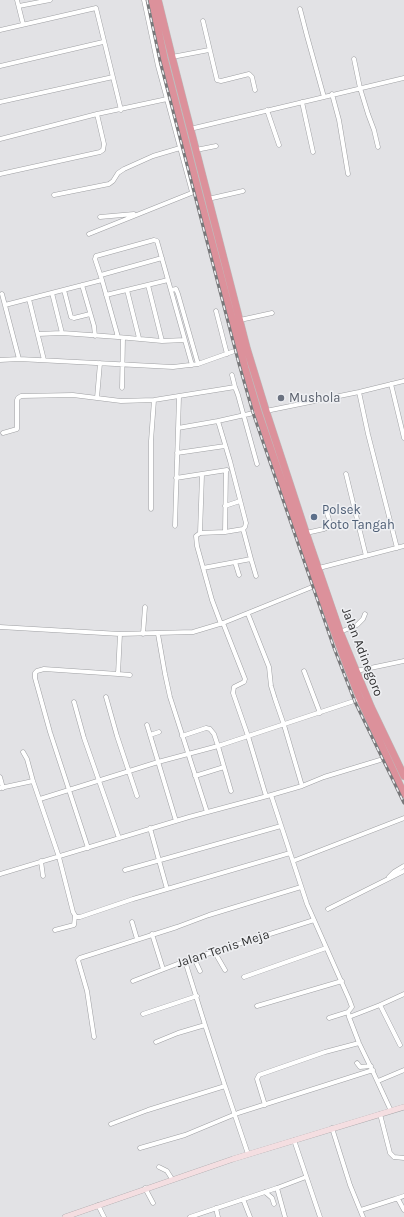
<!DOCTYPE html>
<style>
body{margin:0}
canvas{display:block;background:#e2e2e5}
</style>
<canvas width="404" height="1217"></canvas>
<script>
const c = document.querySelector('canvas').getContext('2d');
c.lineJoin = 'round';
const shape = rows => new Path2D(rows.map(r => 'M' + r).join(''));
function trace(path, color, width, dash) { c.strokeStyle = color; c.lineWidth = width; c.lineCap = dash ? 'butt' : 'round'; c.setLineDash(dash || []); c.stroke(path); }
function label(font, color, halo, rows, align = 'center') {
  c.font = font + ' Karla,sans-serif'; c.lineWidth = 3; c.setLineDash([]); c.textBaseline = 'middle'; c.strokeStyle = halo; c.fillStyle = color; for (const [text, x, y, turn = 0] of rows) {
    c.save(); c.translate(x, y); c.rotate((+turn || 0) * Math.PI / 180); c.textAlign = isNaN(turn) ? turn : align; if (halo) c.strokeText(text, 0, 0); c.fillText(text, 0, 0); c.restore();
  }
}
const street = shape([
 [17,0,23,24],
 [144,0,158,66,192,192],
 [19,6,50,0],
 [300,9,307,36,324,97],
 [203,21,217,80,221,81,249,74,252,77,255,90],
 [0,30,96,8,121,110],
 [172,57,209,50],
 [354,59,360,88,368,114,374,130,378,147],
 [0,66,103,42],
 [332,94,339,120,348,174],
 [0,102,113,77],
 [302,102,313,152],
 [267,110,279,145],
 [190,129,404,78],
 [0,139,97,114,167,99],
 [196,150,216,146],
 [0,174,100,152,103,150,104,144,97,114],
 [54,195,109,184,113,181,118,173,124,169,153,156,180,148],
 [208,199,243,191],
 [100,217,134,214],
 [89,234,194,192],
 [101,275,162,258],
 [102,280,95,259,96,256,154,240,157,241,192,365],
 [82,285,94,326,95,336],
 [148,285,162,341],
 [64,290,71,317,74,318,90,314],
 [127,290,139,338],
 [171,290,176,289,178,294,198,364],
 [52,293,62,333],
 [2,294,19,359],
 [106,295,168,280],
 [29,299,44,360],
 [5,305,102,280,118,337],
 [216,311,227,354],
 [240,320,272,313],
 [38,334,62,333,118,337,162,341,185,340],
 [0,360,19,359,173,367,198,364,240,349],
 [232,375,235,387],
 [391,384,404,438],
 [122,388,123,338],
 [359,392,368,434,397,548],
 [97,398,121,401,154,400,235,387,238,395,257,464],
 [266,411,359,392,404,381],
 [218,421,230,461,246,523,245,527,243,529,225,532,200,533,196,536,197,546,212,600,221,624],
 [178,428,218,421,258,412],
 [3,433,17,429,17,400,18,398,21,396,73,395,97,398,100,363],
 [177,453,225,446],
 [346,474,366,556],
 [176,478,227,470],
 [225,506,240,501],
 [151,509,151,441,154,400],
 [175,526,179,397],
 [225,532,226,471],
 [200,533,202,475],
 [306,533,324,529,330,526,330,523,326,509],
 [251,559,256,576],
 [235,562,239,575],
 [203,568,251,559,243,529],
 [319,568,404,546],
 [248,614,269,667,271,686,275,699,284,725,302,786],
 [223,623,245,679,244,682,234,687,233,693,248,736,266,796],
 [0,627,120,634,193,632,223,623,317,585],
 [340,632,357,625,363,619,365,614],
 [120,634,118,674,130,675],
 [143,634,145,607],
 [158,634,165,674,170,697,207,812],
 [304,671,320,713],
 [356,671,404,661],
 [106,697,117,736,137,796],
 [74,702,84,738,119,838],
 [147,725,176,821],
 [150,735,159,732],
 [182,736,206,728,210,729,214,734,218,746,231,791],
 [23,752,27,759,33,781,59,857,73,912,76,917,80,917,133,899,290,853],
 [195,776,224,767],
 [0,777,3,788],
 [0,788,33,781],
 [271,795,307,904,349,999,352,1007,348,1012,349,1017],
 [40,799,158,762,218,746,360,699],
 [150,828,167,889],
 [88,848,50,732,35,678,35,673,37,671,44,669,118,674],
 [41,861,43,876],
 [293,861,404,818],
 [125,870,281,826],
 [0,874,189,817,271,795,302,786,324,777,380,760],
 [389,877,394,872,404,866],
 [328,909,404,871],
 [132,922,137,939],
 [55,930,74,925,75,916],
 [152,934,163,969],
 [214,951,225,970],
 [194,958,200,971],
 [244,977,326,948],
 [133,981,185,961,314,920],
 [380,1005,400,1045],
 [257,1006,342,981],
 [143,1014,197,996],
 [329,1018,348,1012],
 [205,1025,225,1086],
 [94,1037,87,991,78,960,80,958,177,927,209,915,301,887],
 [156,1042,178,1033,205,1025,185,961],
 [357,1063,360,1067,371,1066],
 [378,1081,404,1070],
 [265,1105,257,1079,259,1075,325,1052,359,1043],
 [391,1111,374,1074,359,1043,349,1017,380,1005,404,994],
 [380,1114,390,1153,394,1157,404,1158],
 [111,1124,148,1110,225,1086,248,1154],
 [332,1128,350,1185,363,1217],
 [294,1140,320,1217],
 [140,1148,185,1135,238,1113,373,1070],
 [159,1167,167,1171,172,1179],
 [145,1188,153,1203],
 [277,1188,285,1217],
 [265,1192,272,1198,274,1204],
 [243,1199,250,1217],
 [395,1199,404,1196],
 [98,1205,104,1217],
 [216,1208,218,1217],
 [361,1210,395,1199,398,1199,404,1210],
 [190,1217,277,1188,306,1177]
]);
const secondary = shape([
 [65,1217,233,1159,404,1107]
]);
const highway = shape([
 [152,0,164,58,198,190,245,368,258,412,317,585,347,666,360,699,404,794],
 [158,0,172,57,247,349,266,411,306,533,340,632,371,707,404,776]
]);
trace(street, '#9fa0a3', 5);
trace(secondary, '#9fa0a3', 6);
trace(highway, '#bdbdbd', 8);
trace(street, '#fff', 4);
trace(secondary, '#f4dee1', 5.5);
trace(highway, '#dc919b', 7);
const rail = shape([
 [147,0,160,61,194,192,239,364,253,413,334,648,355,702,404,803]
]);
trace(rail, '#78787a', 3);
trace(rail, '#eff0f3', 1.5, [4.5]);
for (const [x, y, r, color] of [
 [281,398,4,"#6b7280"],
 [314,517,4,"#5c6f8a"]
]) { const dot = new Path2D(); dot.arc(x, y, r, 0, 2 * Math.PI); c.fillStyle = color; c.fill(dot); trace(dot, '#eff0f3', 1.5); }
label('13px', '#5b616d', '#eff0f3', [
 ["Mushola",289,398]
], 'left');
label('13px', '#4e5e75', '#eff0f3', [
 ["Polsek",322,510],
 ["Koto Tangah",322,525]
], 'left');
label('13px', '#303031', '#eff0f3', [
 ["Jalan Adinegoro",362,652,69],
 ["Jalan Tenis Meja",223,949,-18]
]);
</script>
